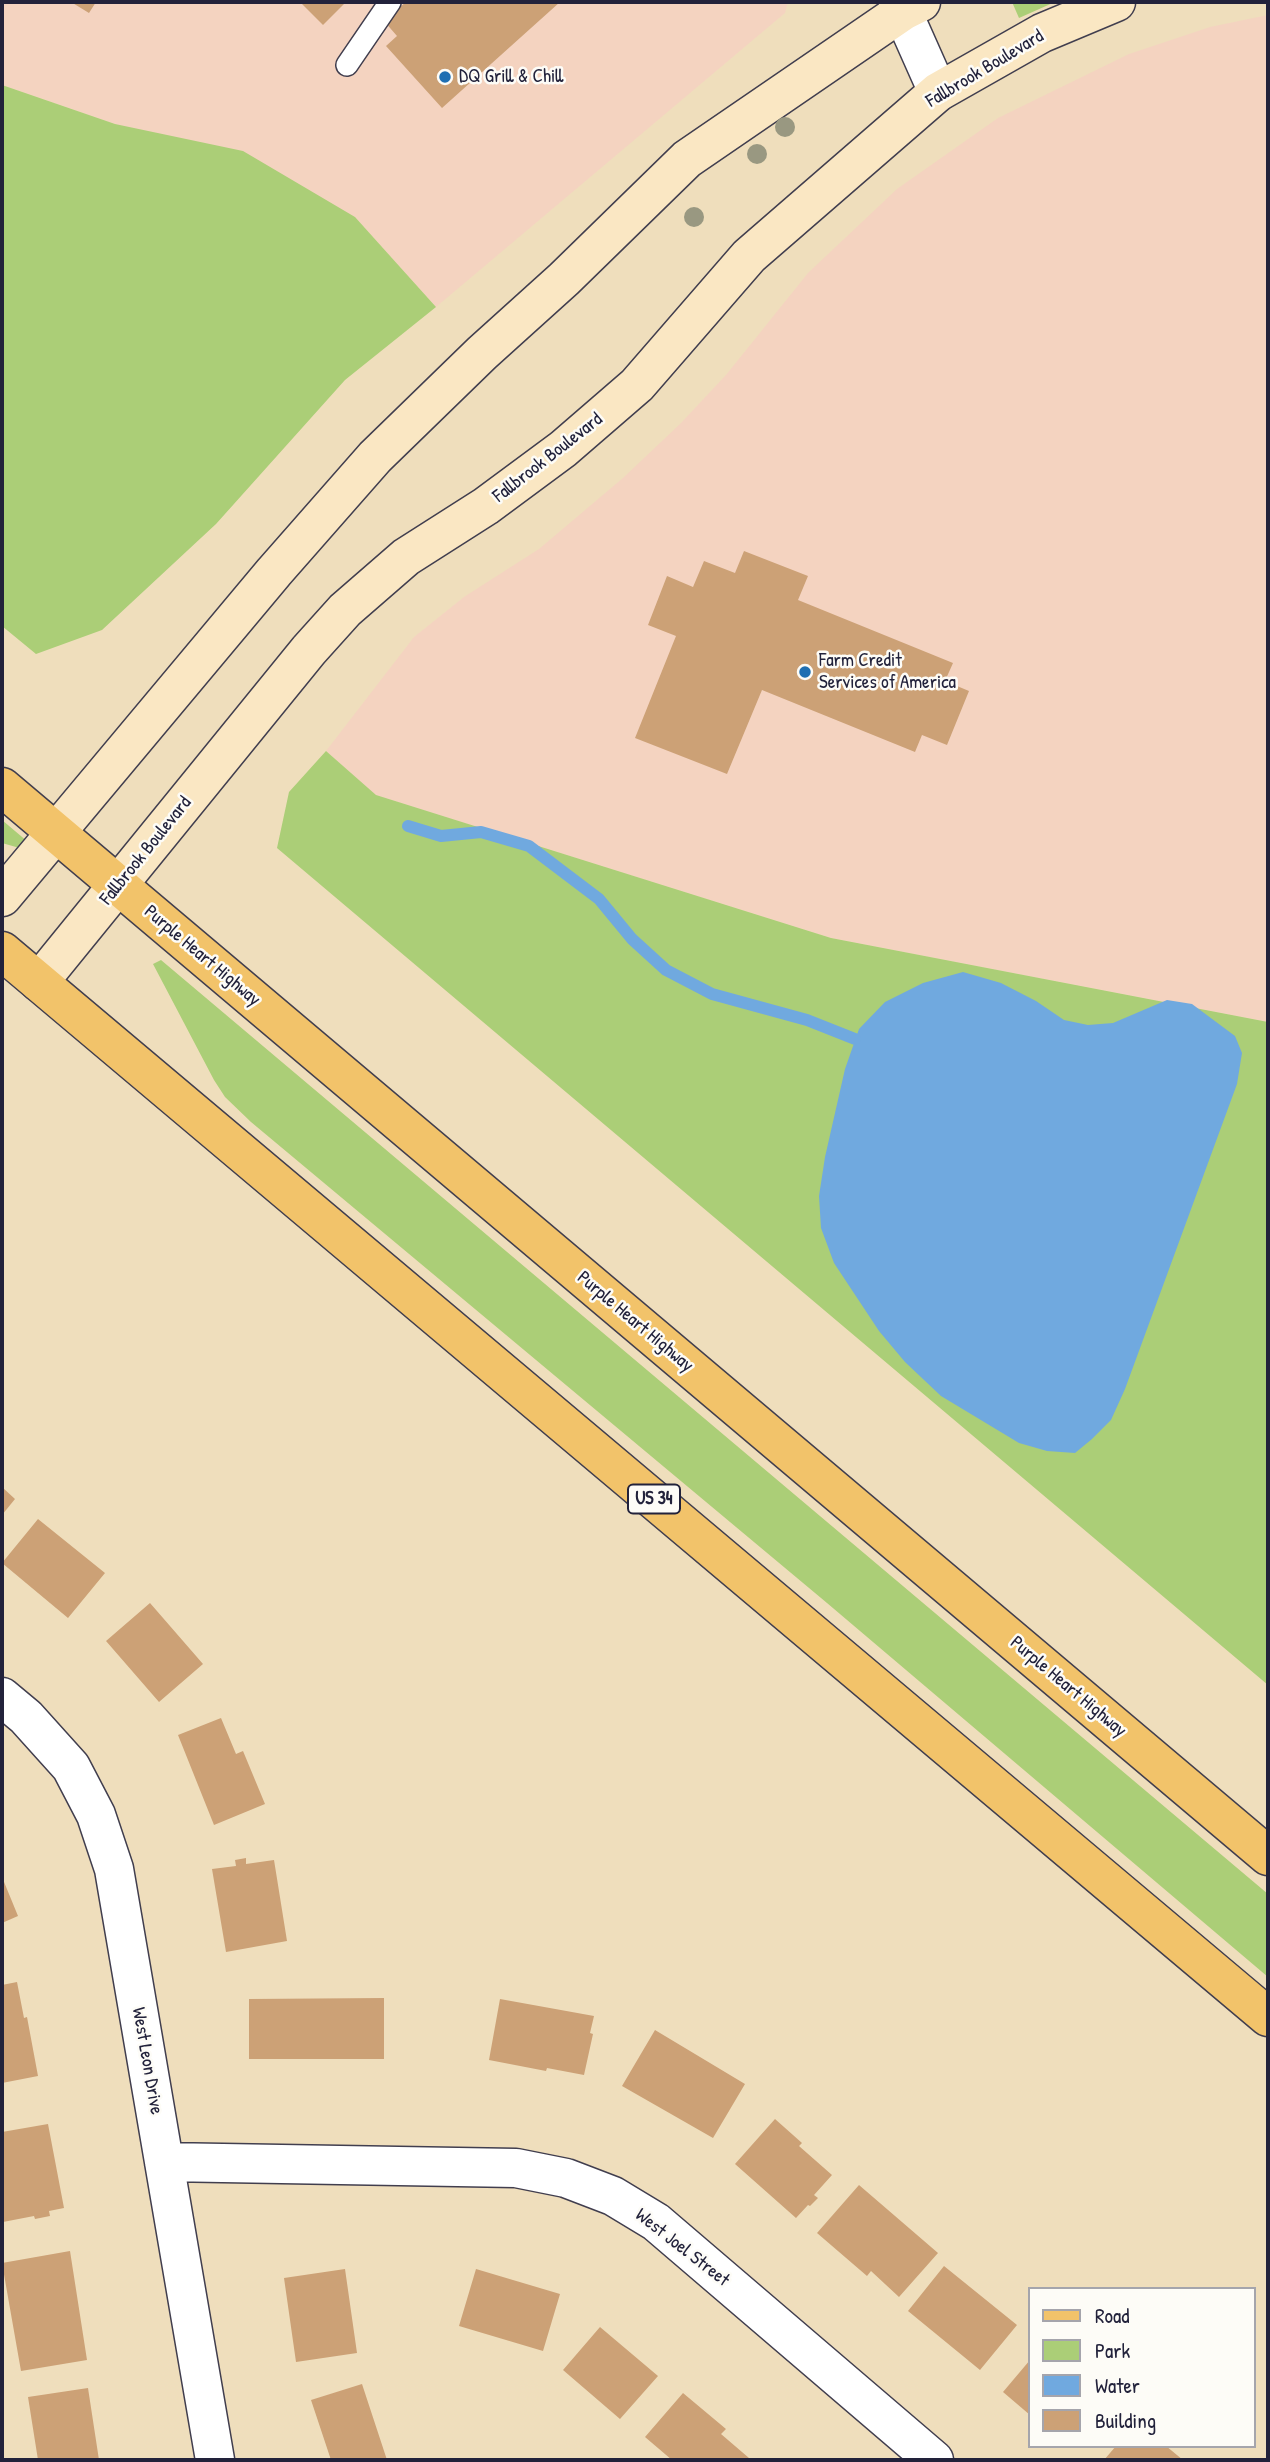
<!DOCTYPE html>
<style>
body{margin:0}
#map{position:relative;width:1270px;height:2462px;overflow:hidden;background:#efdebc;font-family:"Patrick Hand",sans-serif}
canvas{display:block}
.frame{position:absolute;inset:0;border:4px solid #22223b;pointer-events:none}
.legend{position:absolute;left:1028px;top:2287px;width:228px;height:161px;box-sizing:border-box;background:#fdfcf7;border:2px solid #a5a5ac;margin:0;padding:9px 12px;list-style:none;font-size:21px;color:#22223b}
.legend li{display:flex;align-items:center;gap:14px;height:35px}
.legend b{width:35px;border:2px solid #a5a5ac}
</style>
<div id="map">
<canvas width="1270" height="2462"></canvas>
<div class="frame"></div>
<ul class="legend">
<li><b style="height:9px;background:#f2c36a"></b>Road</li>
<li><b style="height:19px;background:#abce77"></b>Park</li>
<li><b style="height:19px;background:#70a9df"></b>Water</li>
<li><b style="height:19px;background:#cca176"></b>Building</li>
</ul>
</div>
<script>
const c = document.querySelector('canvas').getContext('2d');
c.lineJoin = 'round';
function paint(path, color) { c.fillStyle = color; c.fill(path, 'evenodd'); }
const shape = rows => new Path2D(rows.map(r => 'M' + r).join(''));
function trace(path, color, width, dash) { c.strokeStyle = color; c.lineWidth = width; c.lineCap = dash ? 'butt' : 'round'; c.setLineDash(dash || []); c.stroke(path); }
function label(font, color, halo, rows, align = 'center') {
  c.font = font + ' "Patrick Hand",sans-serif'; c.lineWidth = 5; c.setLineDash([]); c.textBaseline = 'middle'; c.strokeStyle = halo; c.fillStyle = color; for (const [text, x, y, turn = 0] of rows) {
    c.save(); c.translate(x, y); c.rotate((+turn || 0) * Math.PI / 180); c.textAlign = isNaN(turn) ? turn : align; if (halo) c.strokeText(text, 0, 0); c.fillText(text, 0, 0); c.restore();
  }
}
paint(shape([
 [2,2,788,2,785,13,436,307,355,217,115,124,2,85],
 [1268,15,1268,1022,831,938,375,795,326,751,414,637,464,597,539,549,623,478,680,424,726,375,808,273,897,189,998,118,1129,54,1210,27]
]), '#f4d3c0');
paint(shape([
 [1012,2,1055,2,1019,18],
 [2,85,115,124,243,151,355,217,436,307,345,380,216,524,102,630,36,654,2,626],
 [326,751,376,795,831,938,1268,1022,1268,1685,277,848,289,792],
 [2,820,28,842,23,849,2,843],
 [161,960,1268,1894,1268,1977,827,1603,251,1122,225,1097,214,1080,153,964]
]), '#abce77');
paint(shape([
 [963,972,1001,983,1036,1001,1064,1020,1088,1025,1113,1023,1167,1000,1192,1004,1235,1036,1242,1053,1237,1084,1125,1389,1111,1420,1092,1439,1075,1453,1047,1451,1019,1443,941,1396,905,1362,879,1331,834,1263,821,1228,819,1196,825,1157,845,1069,859,1029,885,1002,923,983]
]), '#70a9df');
trace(shape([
 [408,826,441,836,481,832,529,846,599,899,632,939,666,970,712,994,807,1020,855,1039]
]), '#70a9df', 12);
paint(shape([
 [71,2,96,2,89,13],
 [300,2,346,2,323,25],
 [406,2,560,2,442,108,386,46,397,36,384,21],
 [744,551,808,576,798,600,953,663,945,681,969,691,947,745,922,735,915,752,762,690,727,774,635,738,676,636,648,625,667,576,693,587,704,561,735,573],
 [2,1487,15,1499,2,1515],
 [38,1519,105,1573,68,1618,2,1563],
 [150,1603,203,1664,159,1702,106,1641],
 [221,1718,236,1754,243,1751,265,1804,214,1825,178,1735],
 [246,1858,246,1864,274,1860,287,1941,226,1952,212,1869,236,1866,235,1860],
 [2,1877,18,1916,2,1923],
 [17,1982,24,2018,27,2017,38,2076,2,2083,2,1985],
 [384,1998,384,2059,249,2059,249,1999],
 [500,1999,594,2016,590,2033,593,2034,584,2075,547,2068,546,2071,489,2060],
 [655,2030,745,2084,713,2138,622,2086],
 [775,2119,802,2143,799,2146,832,2175,814,2195,818,2198,810,2206,808,2205,796,2218,735,2164],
 [48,2124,64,2208,49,2211,50,2216,35,2219,34,2216,3,2222,2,2132],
 [859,2185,938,2253,899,2297,871,2271,867,2276,817,2233],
 [70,2251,87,2360,21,2371,2,2263],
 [944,2266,1017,2325,980,2370,908,2311],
 [345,2269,357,2353,296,2362,284,2278],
 [476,2269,560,2294,543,2351,459,2326],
 [600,2327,658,2376,620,2419,563,2370],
 [1030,2360,1030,2415,1003,2392],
 [362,2384,387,2460,331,2460,311,2400],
 [88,2388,99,2460,38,2460,28,2397],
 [683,2393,726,2429,721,2434,749,2458,747,2460,672,2460,645,2437],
 [1116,2446,1166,2446,1183,2460,1104,2460]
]), '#cca176');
const lane = shape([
 [347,65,390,2]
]);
const street = shape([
 [898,2,938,92],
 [2,1697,26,1717,71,1767,96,1815,114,1869,215,2460],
 [164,2162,516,2168,566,2178,613,2196,656,2222,934,2460]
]);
const secondary = shape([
 [2,897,274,572,375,457,482,353,564,279,687,159,903,11,921,2],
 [39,982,309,650,345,610,406,557,486,506,563,449,637,385,749,256,938,92,1042,33,1116,2]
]);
const primary = shape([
 [2,787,1268,1856],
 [2,951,1268,2017]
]);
trace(lane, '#413e4e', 24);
trace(street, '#413e4e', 41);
trace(secondary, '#413e4e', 41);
trace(primary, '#413e4e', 41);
trace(lane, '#fff', 21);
trace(street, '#fff', 38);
trace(secondary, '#fae7c3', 38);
trace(primary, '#f2c36a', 38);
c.fillStyle = '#999881';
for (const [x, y] of [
 [785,127],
 [757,154],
 [694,217]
]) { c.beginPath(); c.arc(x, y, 10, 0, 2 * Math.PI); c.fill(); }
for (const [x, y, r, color] of [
 [445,77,7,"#1f6fb2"],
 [805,672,7,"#1f6fb2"]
]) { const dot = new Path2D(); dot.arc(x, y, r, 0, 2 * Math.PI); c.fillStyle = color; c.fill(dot); trace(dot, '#fdfcf7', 2.5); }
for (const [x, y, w] of [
 [654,1499,52]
]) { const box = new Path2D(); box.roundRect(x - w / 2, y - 14.5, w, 29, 5); c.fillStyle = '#fdfcf7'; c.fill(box); trace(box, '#22223b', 2); }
label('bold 18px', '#22223b', null, [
 ["US 34",654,1499]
]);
label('19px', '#22223b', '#fdfcf7', [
 ["Fallbrook Boulevard",985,69,-31],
 ["Fallbrook Boulevard",548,458,-38],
 ["Fallbrook Boulevard",146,851,-51],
 ["Purple Heart Highway",202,956,40],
 ["Purple Heart Highway",635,1322,40],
 ["Purple Heart Highway",1068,1687,40],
 ["West Leon Drive",147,2061,80],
 ["West Joel Street",682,2248,38]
]);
label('19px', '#22223b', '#fdfcf7', [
 ["DQ Grill & Chill",459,77],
 ["Farm Credit",819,661],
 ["Services of America",819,683]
], 'left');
</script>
